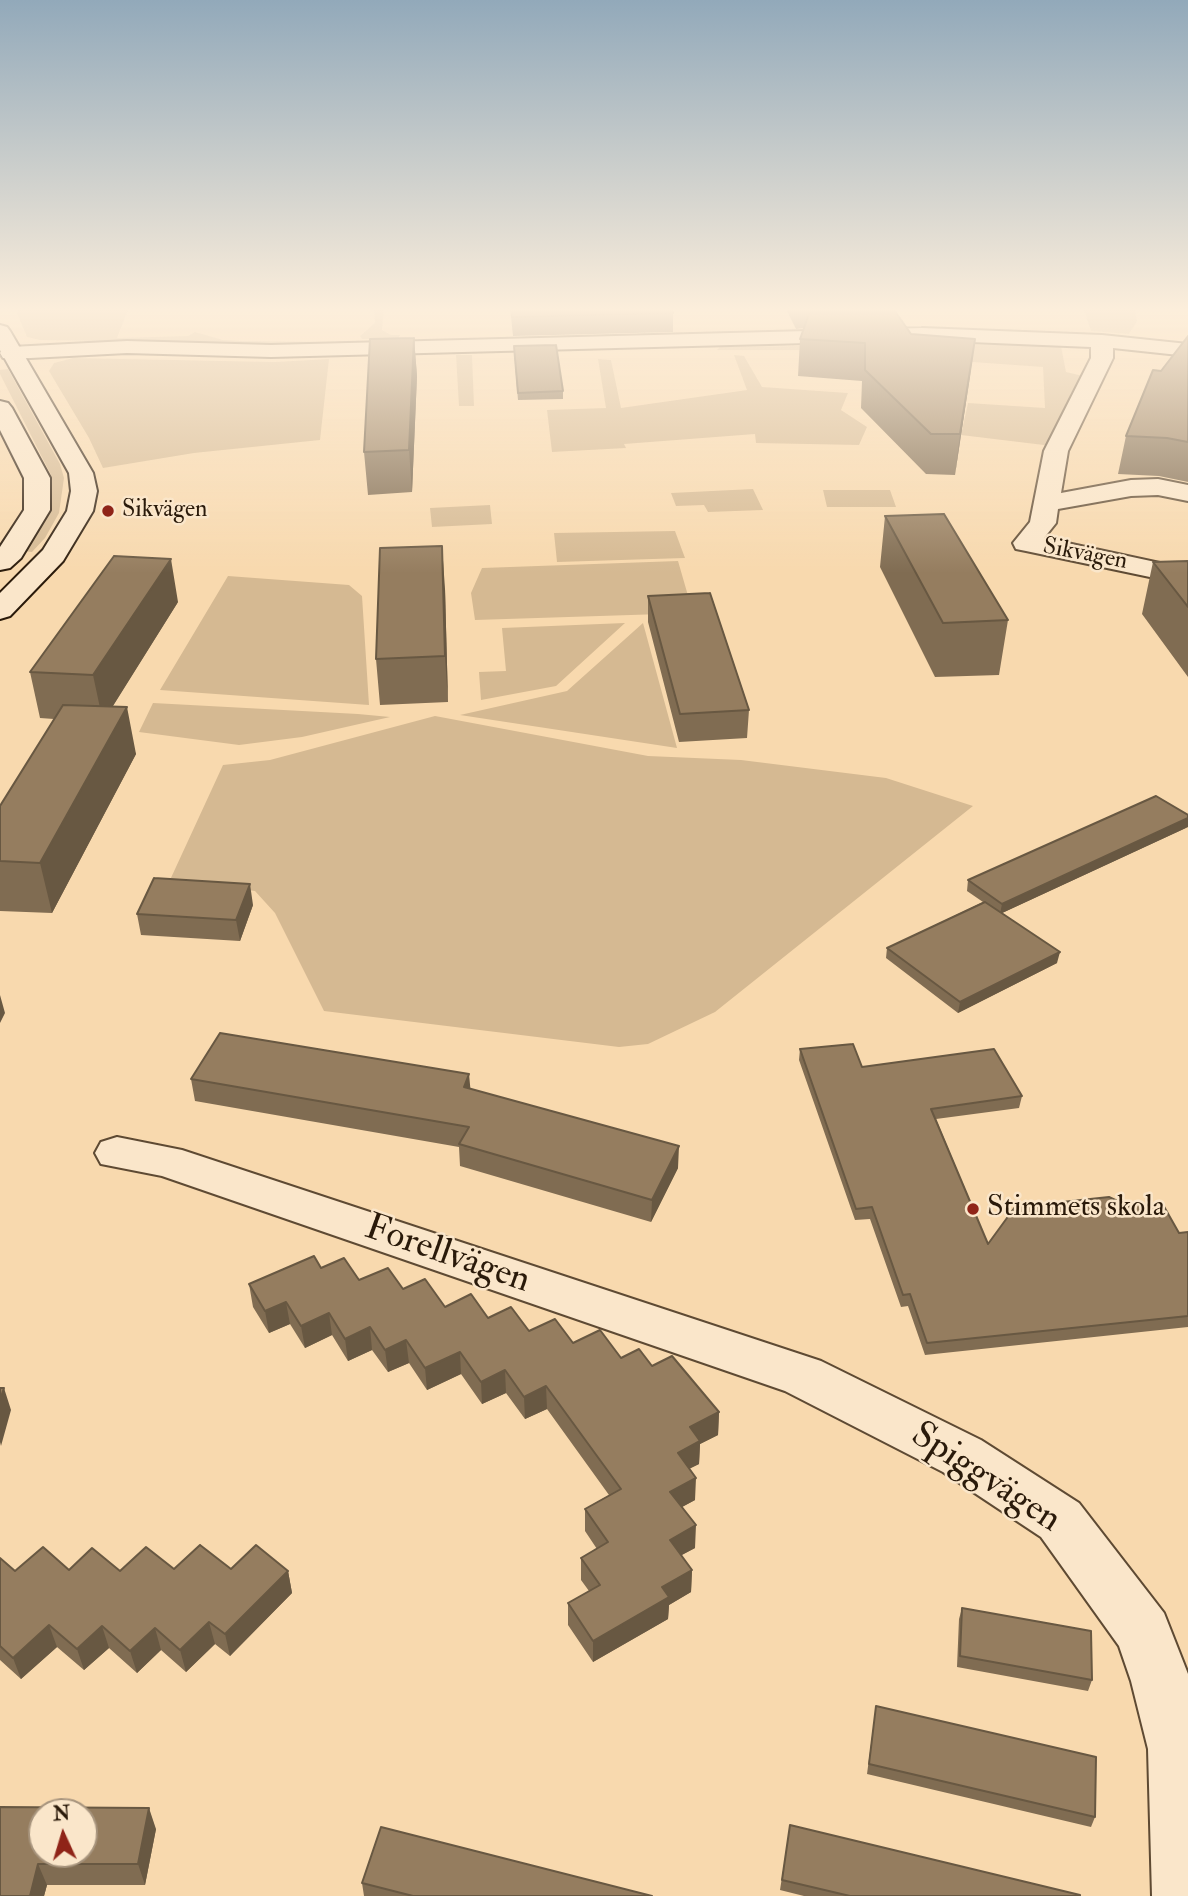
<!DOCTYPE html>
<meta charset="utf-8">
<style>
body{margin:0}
#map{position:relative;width:1188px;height:1896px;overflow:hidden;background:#f8d9ae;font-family:"IM FELL Double Pica",serif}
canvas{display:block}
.north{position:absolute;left:28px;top:1798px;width:70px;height:70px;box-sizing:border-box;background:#fae6ca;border:2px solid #a7947d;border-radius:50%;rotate:356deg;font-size:19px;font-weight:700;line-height:28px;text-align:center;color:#2a1a0a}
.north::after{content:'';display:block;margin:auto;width:24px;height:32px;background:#8f2418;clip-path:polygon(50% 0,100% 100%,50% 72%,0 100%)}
</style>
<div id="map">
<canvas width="1188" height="1896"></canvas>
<div class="north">N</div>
</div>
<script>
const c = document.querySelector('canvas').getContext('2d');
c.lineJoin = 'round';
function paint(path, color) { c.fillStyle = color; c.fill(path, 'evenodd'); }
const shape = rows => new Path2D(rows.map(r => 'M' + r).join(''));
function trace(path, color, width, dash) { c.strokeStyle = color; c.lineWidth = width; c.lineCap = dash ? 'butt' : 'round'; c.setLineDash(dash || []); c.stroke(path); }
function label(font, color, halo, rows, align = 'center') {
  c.font = font + ' "IM FELL Double Pica",serif'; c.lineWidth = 5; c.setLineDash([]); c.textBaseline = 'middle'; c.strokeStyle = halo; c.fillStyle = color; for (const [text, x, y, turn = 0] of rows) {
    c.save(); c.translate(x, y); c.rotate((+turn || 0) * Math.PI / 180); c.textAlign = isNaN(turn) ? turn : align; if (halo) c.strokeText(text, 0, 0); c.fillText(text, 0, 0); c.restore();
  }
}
paint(shape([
 [20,307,129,307,117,338,188,336,195,332,223,340,240,341,327,342,325,344,247,346,224,343,40,340,27,337,17,313],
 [374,307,384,307,382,330,391,335,400,335,398,339,362,339,360,336,375,323],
 [1083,307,1134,307,1137,321,1129,334,1091,331],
 [947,344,1061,346,1066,372,1083,376,1071,393,1052,446,961,435,968,403,1045,408,1043,367,801,350,717,350,720,347],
 [456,355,472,355,474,406,459,406],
 [734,355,744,356,762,387,848,393,841,410,867,427,859,445,756,443,755,434,624,444,626,448,552,452,547,410,606,408,598,359,611,360,621,408,747,390],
 [73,358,275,362,329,359,320,440,194,453,103,468,89,438,49,371,54,363],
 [8,369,60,464,64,478,59,513,45,538,32,552,23,551,35,537,48,511,51,475,0,374,0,370],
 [753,489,763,510,708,512,704,505,676,506,671,493],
 [823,490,890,490,896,507,827,507],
 [490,505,492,524,432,527,430,508],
 [675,531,685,558,557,562,554,533],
 [678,561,693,613,475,620,471,593,482,568],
 [228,576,349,585,362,596,369,705,160,690],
 [625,623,556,686,481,700,479,672,506,671,502,628],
 [643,623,677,748,460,715,567,691],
 [153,703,358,714,390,717,302,737,239,745,139,732],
 [435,716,648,756,741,760,886,778,973,806,715,1012,648,1044,619,1047,324,1011,275,913,255,891,170,880,223,765,270,760]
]), '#d5b992');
const street = shape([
 [922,328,1102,335,1188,344,1188,356,1113,348,1113,358,1068,451,1061,493,1131,480,1158,479,1188,485,1188,501,1158,495,1131,496,1058,509,1056,523,1044,538,1188,569,1188,585,1026,551,1016,549,1013,543,1030,522,1044,451,1091,358,1091,347,922,340,271,357,127,353,11,359,3,358,0,353,3,348,11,347,127,341,271,345,922,328],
 [117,1137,182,1150,821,1361,981,1440,1079,1503,1164,1613,1188,1674,1188,1896,1152,1896,1148,1749,1131,1681,1119,1646,1041,1537,943,1472,785,1391,162,1176,101,1164,95,1153,101,1142,117,1137]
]);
const secondary = shape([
 [0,325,7,327,10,331,93,473,97,491,93,511,63,561,10,616,0,619,0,593,43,550,67,511,71,491,69,473,0,350,0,325],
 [0,401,8,403,12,408,50,478,50,510,21,558,10,568,0,570,0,547,24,510,24,478,0,430,0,401]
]);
trace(street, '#5e4a33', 4);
trace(secondary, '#2a1a0a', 4);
paint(street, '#fae6ca');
paint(secondary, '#fae6ca');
paint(shape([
 [510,307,671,307,673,313,673,332,513,336],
 [785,307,892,307,911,334,975,339,955,475,926,474,861,408,862,381,798,376,800,339,804,328,796,329],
 [1188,336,1188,482,1159,476,1118,474,1126,436,1161,371],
 [414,338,417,376,412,492,368,495,364,452],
 [514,353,563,391,563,399,518,400],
 [885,516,1008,620,999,675,935,677,880,567],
 [1188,561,1188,677,1142,614,1153,562],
 [445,589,448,702,380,705,376,659],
 [648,596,749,710,747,738,679,742,648,622],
 [178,602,112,707,136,754,52,913,0,911,0,806,54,719,40,718,30,672],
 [1188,827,1002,913,1057,963,958,1013,886,958,887,948,983,902,967,891,968,880],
 [253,905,240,941,141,935,137,914],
 [800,1049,862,1067,1022,1096,1019,1108,936,1119,988,1244,1188,1232,1188,1327,925,1355,908,1306,901,1307,870,1219,855,1220,799,1060],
 [191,1079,470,1089,678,1168,651,1222,460,1166,459,1147,195,1101],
 [321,1268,359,1280,403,1289,445,1307,488,1318,621,1358,652,1366,719,1412,718,1435,700,1444,699,1464,689,1469,695,1500,682,1507,695,1548,681,1555,692,1570,691,1592,669,1605,668,1619,593,1662,568,1625,568,1603,589,1591,581,1580,581,1558,597,1549,585,1531,585,1509,609,1495,547,1409,525,1419,506,1393,482,1404,461,1374,427,1390,409,1363,388,1372,372,1350,348,1361,332,1335,305,1348,290,1324,269,1333,253,1307,249,1284],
 [0,1558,15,1571,69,1570,120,1571,174,1569,231,1569,288,1571,292,1593,230,1656,215,1644,186,1672,161,1650,137,1673,109,1648,84,1670,57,1647,21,1679,0,1660],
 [962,1608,1092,1680,1088,1691,957,1667,959,1619],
 [876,1706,1095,1817,1091,1827,867,1774],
 [0,1807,156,1829,145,1885,47,1885,44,1896,0,1896],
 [790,1825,1080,1896,804,1896,780,1890],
 [362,1883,652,1896,364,1896]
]), '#806c52');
paint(shape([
 [414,338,417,376,412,492,409,450],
 [975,339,970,376,955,475,960,434],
 [442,546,445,589,448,702,445,656],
 [171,559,178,602,103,722,93,675],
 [127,707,136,754,52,913,40,863],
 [1188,818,1188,827,1000,914,1002,904],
 [250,884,253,905,240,941,236,920],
 [1060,952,1057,963,958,1013,960,1002],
 [0,995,5,1013,0,1023],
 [469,1074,471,1095,464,1087],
 [679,1146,678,1168,651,1222,652,1200],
 [286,1302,290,1324,269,1333,265,1311],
 [329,1313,332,1335,305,1348,301,1326],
 [370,1327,372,1350,348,1361,345,1339],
 [406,1340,409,1363,388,1372,385,1350],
 [460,1352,461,1374,427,1390,425,1368],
 [505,1370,506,1393,482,1404,481,1382],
 [546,1386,547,1409,525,1419,524,1397],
 [4,1388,11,1410,1,1446,0,1442,0,1400],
 [719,1412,718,1435,700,1444,699,1464,676,1475,678,1453,690,1427],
 [696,1478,695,1500,669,1514,670,1492],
 [696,1525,695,1548,669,1562,670,1540],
 [692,1570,691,1592,669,1605,668,1619,593,1662,593,1641,662,1587],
 [288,1571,292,1593,230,1656,225,1634],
 [209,1622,215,1644,186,1672,180,1650],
 [49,1625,57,1647,21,1679,13,1658],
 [102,1626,109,1648,84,1670,77,1649],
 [155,1628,161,1650,137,1673,130,1651],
 [149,1808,156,1829,145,1885,138,1864],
 [38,1864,47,1885,44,1896,30,1896]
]), '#685842');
const building = shape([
 [511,307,671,307,673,313,512,317,511,307],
 [892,307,911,334,975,339,960,434,931,434,865,370,865,343,800,339,809,314,807,310,892,307],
 [1188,336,1188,442,1167,438,1126,436,1153,370,1161,371,1188,336],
 [414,338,409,450,364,452,370,339,414,338],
 [556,345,563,391,518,393,514,346,556,345],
 [944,514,1008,620,943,623,885,516,944,514],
 [442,546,445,656,376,659,380,548,442,546],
 [114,556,171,559,93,675,30,672,114,556],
 [1188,561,1188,607,1153,562,1188,561],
 [710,593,749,710,680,714,648,596,710,593],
 [63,705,127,707,40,863,0,861,0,806,63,705],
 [1156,796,1188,815,1188,818,1002,904,968,880,1156,796],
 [154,878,250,884,236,920,137,914,154,878],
 [985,902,1060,952,960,1002,887,948,985,902],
 [220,1033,469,1074,464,1087,679,1146,652,1200,459,1144,469,1127,191,1079,220,1033],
 [853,1044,862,1067,994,1049,1022,1096,931,1109,988,1244,1015,1207,1109,1197,1128,1206,1162,1203,1179,1233,1188,1232,1188,1316,927,1343,910,1294,903,1295,872,1207,856,1209,800,1049,853,1044],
 [314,1256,321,1268,344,1258,359,1280,388,1268,403,1289,425,1279,445,1307,471,1294,488,1318,511,1307,529,1331,555,1319,573,1343,600,1330,621,1358,639,1349,652,1366,672,1356,719,1412,690,1427,700,1441,678,1453,696,1478,670,1492,696,1525,670,1540,692,1570,662,1587,669,1597,593,1641,568,1603,600,1585,581,1558,608,1542,585,1509,621,1489,546,1386,524,1397,505,1370,481,1382,460,1352,425,1368,406,1340,385,1350,370,1327,345,1339,329,1313,301,1326,286,1302,265,1311,249,1284,314,1256],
 [0,1388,4,1388,0,1400,0,1388],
 [200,1545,231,1569,256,1545,288,1571,225,1634,209,1622,180,1650,155,1628,130,1651,102,1626,77,1649,49,1625,13,1658,0,1646,0,1558,15,1571,43,1547,69,1570,92,1548,120,1571,146,1547,174,1569,200,1545],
 [962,1608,1091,1631,1092,1680,960,1656,962,1608],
 [876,1706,1096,1757,1095,1817,869,1764,876,1706],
 [0,1807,149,1808,138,1864,38,1864,30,1896,0,1896,0,1807],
 [42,1812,84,1812,84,1854,42,1854,42,1812],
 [790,1825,1080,1895,1080,1896,850,1896,782,1880,790,1825],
 [381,1827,652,1896,413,1896,362,1883,381,1827]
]);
paint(building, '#957d5f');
trace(building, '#685842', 2);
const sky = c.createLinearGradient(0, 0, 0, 573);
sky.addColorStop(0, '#92a9ba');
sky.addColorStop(0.54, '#fceedb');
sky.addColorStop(1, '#fceedb00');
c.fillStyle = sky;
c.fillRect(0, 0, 1188, 573);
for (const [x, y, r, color] of [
 [108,511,7,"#8f2418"],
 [973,1209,7,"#8f2418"]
]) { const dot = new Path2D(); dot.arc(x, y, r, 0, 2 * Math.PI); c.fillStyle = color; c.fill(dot); trace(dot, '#fae6ca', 2.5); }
label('24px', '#2a1a0a', '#fae6ca', [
 ["Sikvägen",122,511]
], 'left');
label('24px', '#2a1a0a', '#fae6ca', [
 ["Sikvägen",1085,555,11]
]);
label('30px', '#2a1a0a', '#fae6ca', [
 ["Stimmets skola",987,1209]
], 'left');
label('37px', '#2a1a0a', '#fae6ca', [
 ["Forellvägen",447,1256,19],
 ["Spiggvägen",985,1479,33]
]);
</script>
